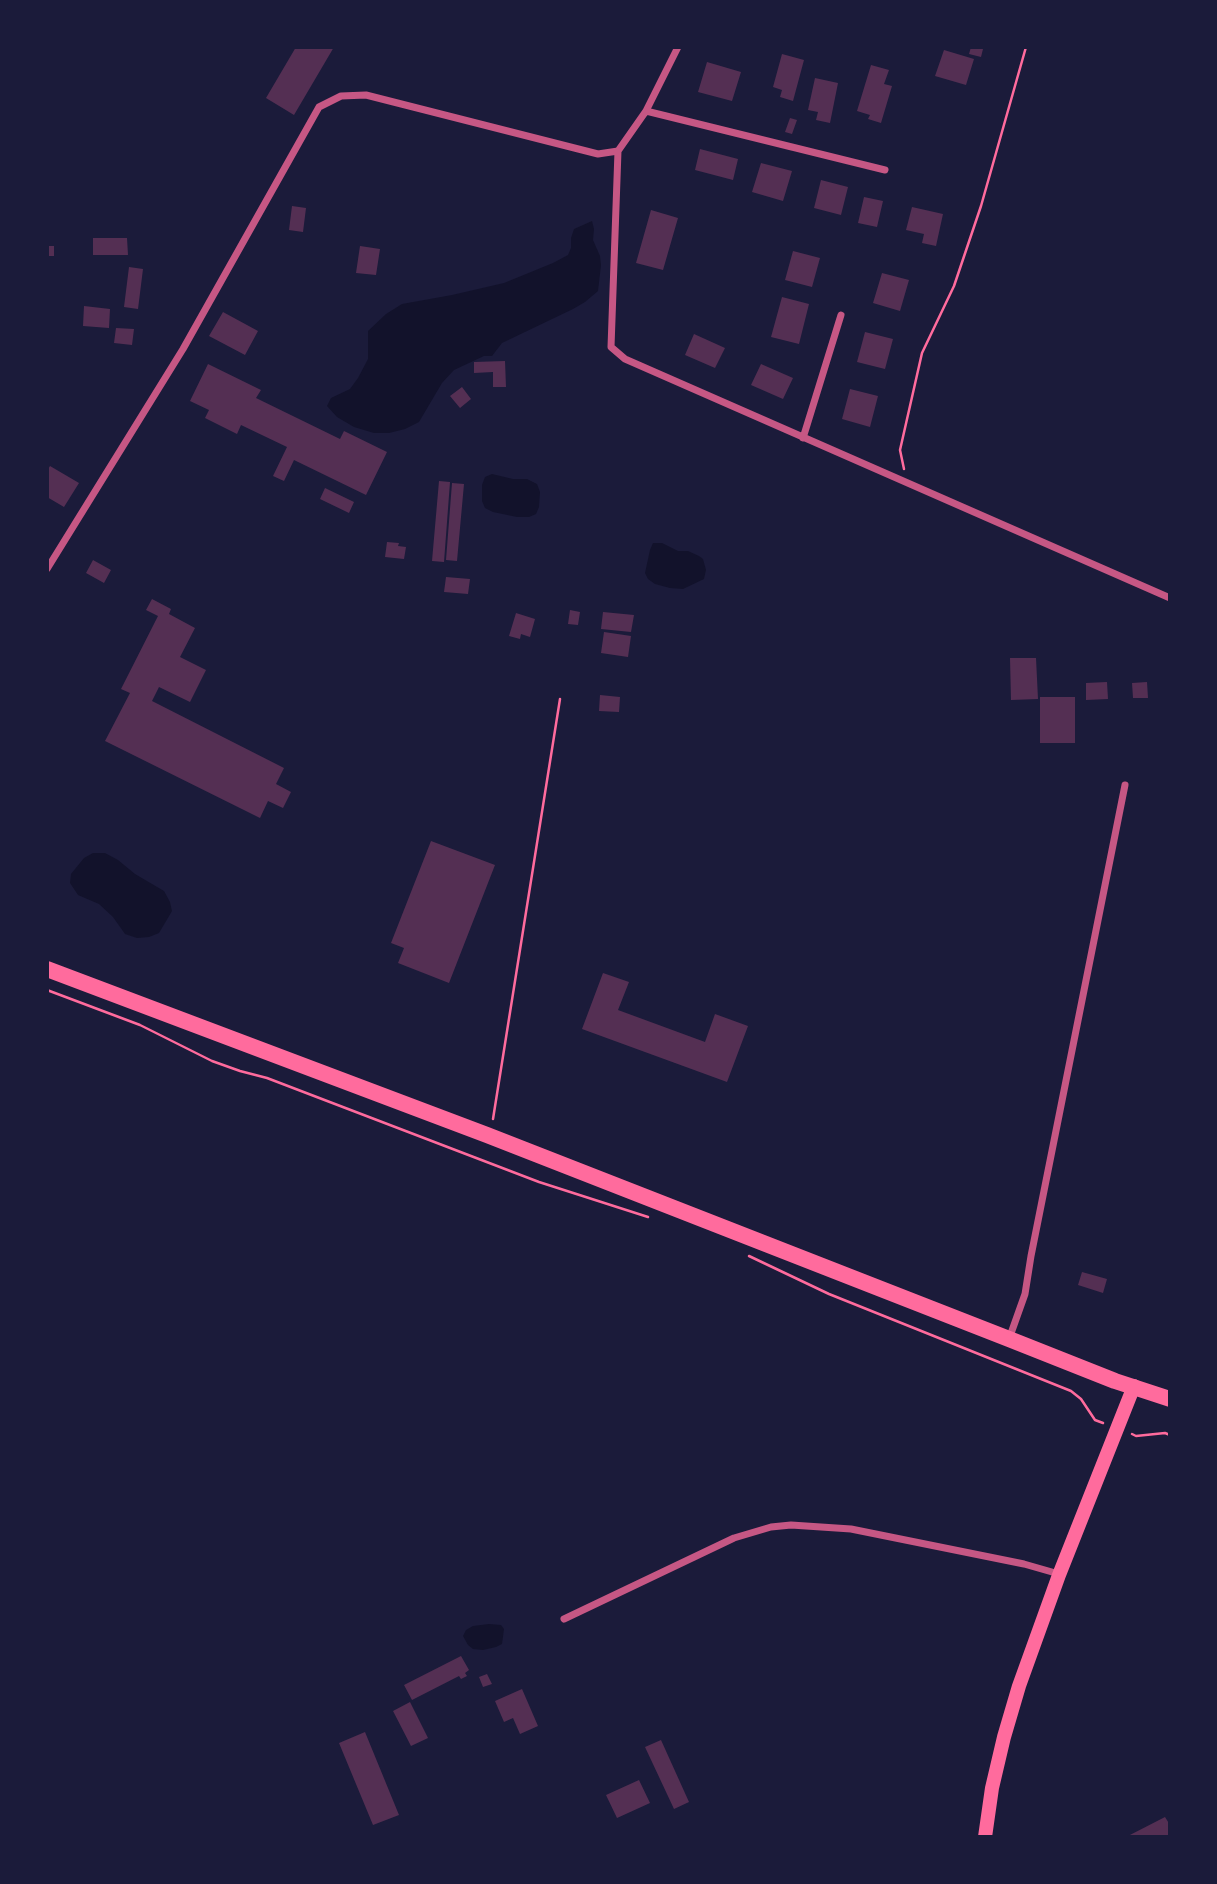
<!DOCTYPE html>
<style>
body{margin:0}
#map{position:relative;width:1217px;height:1884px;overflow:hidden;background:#1b1b3a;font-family:"PT Sans Narrow",sans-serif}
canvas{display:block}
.frame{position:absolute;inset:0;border:49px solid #1b1b3a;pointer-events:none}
</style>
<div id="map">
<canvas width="1217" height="1884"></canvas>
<div class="frame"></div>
</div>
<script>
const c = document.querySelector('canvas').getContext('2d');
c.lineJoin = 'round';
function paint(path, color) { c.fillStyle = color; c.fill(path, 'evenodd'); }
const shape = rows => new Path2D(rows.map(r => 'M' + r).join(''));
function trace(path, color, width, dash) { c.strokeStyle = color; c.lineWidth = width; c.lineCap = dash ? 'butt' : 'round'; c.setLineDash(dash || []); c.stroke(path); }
paint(shape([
 [592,221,594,229,593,240,600,256,601,265,598,291,585,302,573,309,502,343,492,356,484,356,454,370,442,383,419,422,405,429,389,433,374,433,354,427,337,417,327,406,331,398,350,389,358,378,368,359,368,331,386,314,402,304,452,295,504,283,553,263,568,255,571,248,571,238,574,229],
 [492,474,513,479,527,479,537,484,540,492,539,507,536,514,529,517,517,517,493,512,485,508,482,501,482,485,485,477],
 [653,543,662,543,678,551,688,551,699,556,703,559,706,570,704,579,683,589,670,588,655,584,648,579,645,573,650,550],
 [93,853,105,853,118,860,135,874,164,891,170,902,172,911,159,933,149,937,137,938,125,934,113,917,99,904,78,895,70,883,71,874,84,858],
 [489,1624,501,1625,504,1629,502,1644,496,1647,483,1650,473,1649,468,1645,463,1636,466,1630,473,1626]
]), '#12122b');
paint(shape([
 [296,47,334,47,294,115,266,98],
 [971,47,983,49,981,57,969,54],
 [944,50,974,59,966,85,935,76],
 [782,54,804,60,793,101,780,97,782,90,773,87],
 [707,62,741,72,732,101,698,92],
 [871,65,889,70,884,84,892,86,881,123,868,119,870,115,857,111],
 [815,78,838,83,830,123,816,120,818,112,808,110],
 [790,118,797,120,792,134,785,132],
 [700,149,738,159,733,180,695,170],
 [761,163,792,171,783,201,752,192],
 [821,180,848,187,841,215,814,208],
 [864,197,883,201,877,227,858,223],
 [292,206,306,208,303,232,289,230],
 [912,207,943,214,936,246,922,243,924,234,906,230],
 [651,210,678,218,663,270,636,263],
 [93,238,127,238,128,255,93,255],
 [47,246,54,246,54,256,47,256],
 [360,246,380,249,376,275,356,273],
 [793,251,820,258,812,287,785,280],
 [129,267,143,269,138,309,124,307],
 [882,273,909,280,900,311,873,303],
 [782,297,809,304,799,344,771,337],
 [84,306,110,309,109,328,83,326],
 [223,312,258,331,245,355,209,336],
 [116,328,134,329,132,345,114,343],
 [865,332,893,339,885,369,857,362],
 [694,334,725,348,715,368,685,355],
 [505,361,506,387,493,387,493,372,474,373,474,362],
 [208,364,261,390,256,398,340,439,344,431,387,452,366,495,294,460,284,481,273,476,287,447,241,425,237,434,205,418,209,410,190,401],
 [761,364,793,378,783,399,751,385],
 [462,387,471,399,460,408,450,396],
 [850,389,878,396,870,427,842,419],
 [50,466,79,483,64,507,47,497,47,471],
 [439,481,450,482,444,562,432,561],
 [452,483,464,484,457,561,446,560],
 [325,488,354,502,349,513,320,499],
 [387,542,399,543,398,546,406,547,404,559,385,557],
 [93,560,111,570,104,583,86,573],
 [446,577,470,579,468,594,444,592],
 [152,599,171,609,169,614,195,628,180,657,206,670,190,702,159,687,152,701,284,768,276,784,291,792,283,808,268,801,260,818,105,741,130,693,121,689,158,616,146,610],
 [570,610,580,612,578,625,568,624],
 [603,612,634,615,631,632,601,629],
 [516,613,535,619,530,637,521,634,520,639,509,636],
 [604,632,631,636,628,657,601,653],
 [1010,658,1036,658,1038,699,1011,700],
 [1107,682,1108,699,1086,700,1086,683],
 [1147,682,1148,698,1133,698,1132,683],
 [600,695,620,697,619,712,599,711],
 [1040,697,1075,697,1075,743,1040,743],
 [431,841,495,865,449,983,398,963,404,948,391,943],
 [603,973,629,982,618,1010,705,1042,715,1014,748,1026,727,1082,582,1029],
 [1082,1272,1107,1279,1103,1293,1078,1285],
 [461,1656,469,1670,465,1673,467,1676,461,1679,459,1676,412,1700,404,1685],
 [487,1674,492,1684,483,1687,479,1677],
 [522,1689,538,1726,520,1734,513,1718,504,1722,495,1701],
 [410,1702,428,1738,411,1746,393,1711],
 [365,1732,399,1815,373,1825,339,1743],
 [661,1740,689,1802,674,1809,645,1747],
 [639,1780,650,1803,617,1818,606,1795],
 [1165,1817,1170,1825,1170,1837,1126,1837]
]), '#542f53');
trace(shape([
 [904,469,900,450,922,353,954,286,981,206,1026,47],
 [47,990,140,1025,212,1061,240,1071,267,1078,539,1182,648,1217],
 [493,1119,560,699],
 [749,1256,829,1294,1071,1391,1081,1399,1095,1420,1103,1423],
 [1132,1434,1136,1436,1165,1433,1170,1435]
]), '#ff6b9d', 2.5);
trace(shape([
 [646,111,678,47],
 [618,151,611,347,625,359,1170,598],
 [618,151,646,111,885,170],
 [803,438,841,315],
 [47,569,183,349,319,107,341,96,366,95,598,154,618,151],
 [1009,1339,1025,1294,1031,1256,1125,785],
 [564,1619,734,1538,771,1527,791,1525,851,1529,1024,1564,1059,1574]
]), '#c65784', 7);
trace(shape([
 [985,1837,992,1788,1004,1737,1019,1686,1059,1575,1134,1386]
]), '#ff6b9d', 14);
trace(shape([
 [47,969,487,1135,1009,1339,1115,1381,1170,1399]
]), '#ff6b9d', 16);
</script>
